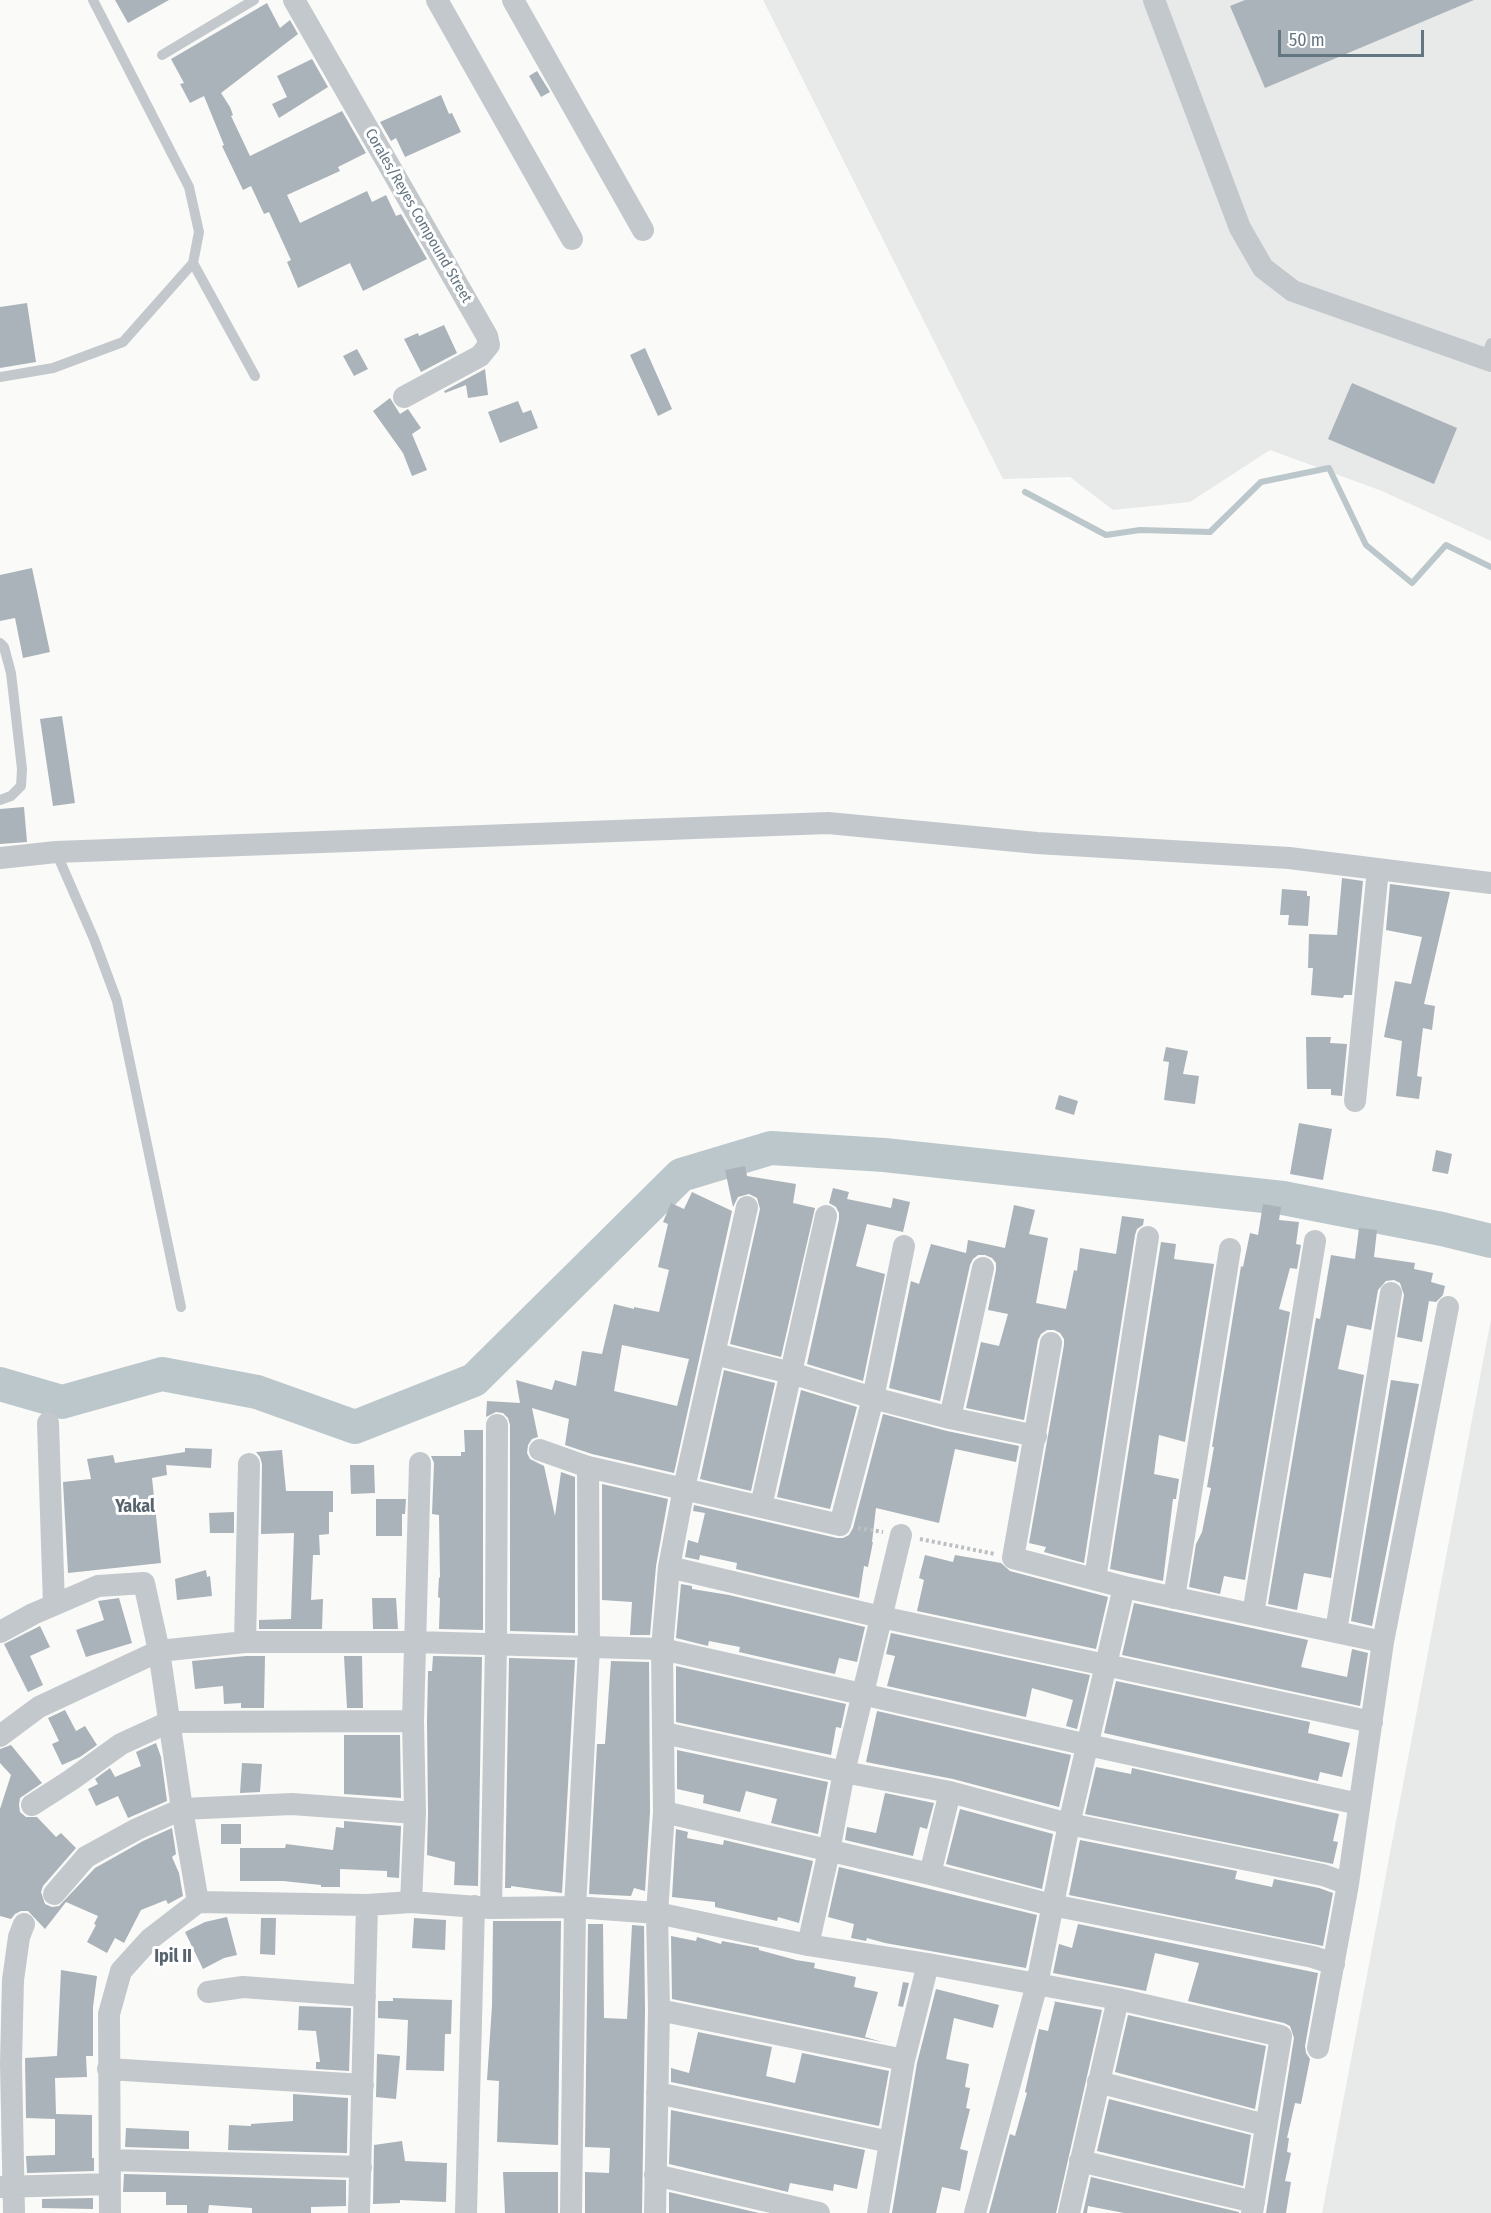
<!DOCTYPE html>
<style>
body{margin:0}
#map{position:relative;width:1491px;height:2213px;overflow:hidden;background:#fafaf8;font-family:"Fira Sans Condensed",sans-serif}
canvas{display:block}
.scale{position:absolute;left:1278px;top:30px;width:146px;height:27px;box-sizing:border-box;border:3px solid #657683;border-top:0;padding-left:8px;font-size:18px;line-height:21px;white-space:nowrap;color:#657683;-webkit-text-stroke:4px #fff;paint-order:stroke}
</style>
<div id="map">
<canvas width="1491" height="2213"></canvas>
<div class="scale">50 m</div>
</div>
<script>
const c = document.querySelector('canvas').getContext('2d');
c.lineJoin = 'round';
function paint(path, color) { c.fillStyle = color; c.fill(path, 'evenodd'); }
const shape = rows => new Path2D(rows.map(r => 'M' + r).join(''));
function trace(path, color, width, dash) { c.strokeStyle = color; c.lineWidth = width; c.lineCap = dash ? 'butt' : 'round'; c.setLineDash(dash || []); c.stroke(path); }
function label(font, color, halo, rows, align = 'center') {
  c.font = font + ' "Fira Sans Condensed",sans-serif'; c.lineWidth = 6; c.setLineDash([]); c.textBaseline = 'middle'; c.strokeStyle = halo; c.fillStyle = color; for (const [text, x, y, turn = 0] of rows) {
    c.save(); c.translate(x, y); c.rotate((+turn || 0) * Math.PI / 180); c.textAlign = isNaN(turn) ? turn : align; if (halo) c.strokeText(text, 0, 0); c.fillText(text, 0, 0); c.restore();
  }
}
paint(shape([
 [763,0,1491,0,1491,541,1382,491,1270,450,1190,502,1113,510,1070,477,1003,479],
 [1491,1319,1491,2213,1322,2213]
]), '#e8e9e9');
trace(shape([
 [1025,492,1106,535,1140,530,1210,532,1261,482,1329,468,1366,545,1412,583,1446,545,1491,567]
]), '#bbc7cb', 6);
trace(shape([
 [0,1384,62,1402,162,1374,257,1392,355,1427,474,1380,681,1175,771,1148,884,1155,1283,1198,1442,1229,1491,1241]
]), '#bbc7cb', 34);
paint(shape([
 [115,0,169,0,128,23],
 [1245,0,1474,0,1265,88,1230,6],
 [267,3,280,28,290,20,298,34,221,93,230,107,233,115,231,116,250,156,342,111,366,153,338,167,340,171,287,195,300,223,367,191,372,202,386,195,396,216,401,214,427,259,363,291,350,263,298,288,287,262,291,260,269,212,264,214,251,186,243,190,222,146,224,145,204,96,190,103,180,84,184,83,171,59],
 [312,59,328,87,279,118,272,104,287,97,277,76],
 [537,71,550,92,541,97,529,76],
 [441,95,449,114,452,113,461,132,405,157,396,138,391,141,380,122],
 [27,303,36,362,0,368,0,307],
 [444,325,457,353,421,372,404,339,418,333,419,336],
 [645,348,672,409,658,416,630,355],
 [357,349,368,369,354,376,343,356],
 [485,369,488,395,468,398,466,385,445,393,444,391],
 [1352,383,1457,428,1434,484,1328,439],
 [390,398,400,414,408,409,421,428,412,434,427,470,412,476,403,453,373,411],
 [518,401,523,413,531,410,538,428,500,443,488,412],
 [32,568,50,652,23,658,15,618,0,621,0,575],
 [62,716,75,803,53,806,40,719],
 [24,807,27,842,0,844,0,809],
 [1342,878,1363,881,1352,995,1344,995,1343,998,1311,995,1313,968,1308,968,1309,934,1337,935],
 [1390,884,1450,892,1424,1004,1435,1006,1432,1030,1423,1028,1417,1076,1422,1077,1419,1099,1396,1096,1402,1041,1384,1037,1395,981,1411,984,1422,937,1386,930],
 [1282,889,1307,891,1307,896,1310,896,1308,926,1288,925,1289,915,1280,915],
 [1306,1037,1331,1037,1330,1043,1347,1044,1342,1096,1331,1095,1331,1089,1307,1089],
 [1166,1047,1188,1051,1183,1074,1199,1076,1195,1104,1164,1100,1169,1062,1163,1061],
 [1059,1095,1078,1101,1074,1115,1055,1109],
 [1299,1123,1332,1129,1323,1180,1290,1174],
 [1436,1150,1452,1154,1448,1174,1432,1171],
 [745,1166,747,1176,796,1184,793,1203,815,1208,781,1357,730,1344,760,1209,757,1198,749,1194,738,1197,733,1207,725,1170],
 [833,1188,849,1192,847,1199,891,1208,893,1198,910,1202,903,1232,867,1224,856,1266,885,1274,863,1381,807,1364,839,1219,839,1213,836,1207,829,1203],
 [692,1192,732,1211,674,1473,592,1454,565,1445,569,1419,532,1408,538,1437,532,1439,528,1445,527,1453,530,1459,544,1466,555,1516,561,1472,575,1477,575,1633,510,1631,510,1425,508,1418,503,1413,496,1412,486,1417,487,1401,520,1403,516,1380,552,1390,555,1380,576,1386,582,1351,602,1354,614,1304,634,1309,634,1307,659,1312,669,1270,658,1267,668,1224,663,1222,671,1203,684,1209],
 [622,1345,689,1359,677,1406,614,1391],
 [1263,1204,1281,1207,1279,1220,1299,1222,1296,1244,1301,1245,1297,1269,1290,1268,1279,1309,1290,1312,1245,1580,1224,1576,1220,1594,1189,1587,1196,1544,1202,1532,1211,1488,1207,1487,1214,1447,1212,1447,1241,1266,1243,1267,1250,1233,1258,1235],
 [1014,1205,1035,1210,1029,1234,1048,1238,1036,1303,1066,1309,1074,1270,1077,1271,1080,1248,1116,1254,1122,1216,1144,1219,1143,1225,1137,1229,1135,1235,1084,1563,1044,1552,1046,1547,1029,1543,1064,1345,1064,1339,1060,1333,1054,1330,1047,1330,1041,1334,1038,1340,1024,1420,966,1408,981,1342,999,1346,1008,1314,988,1310,996,1270,996,1263,992,1258,985,1255,978,1255,973,1259,970,1265,940,1401,889,1388,911,1281,919,1284,931,1244,966,1253,968,1240,1005,1248],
 [1359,1228,1377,1230,1374,1257,1415,1263,1414,1269,1433,1273,1431,1282,1445,1286,1443,1295,1436,1302,1429,1301,1422,1342,1397,1337,1404,1295,1400,1283,1394,1280,1386,1281,1378,1290,1371,1330,1347,1325,1338,1369,1364,1375,1331,1578,1304,1573,1297,1610,1268,1604,1316,1318,1320,1319,1331,1255,1355,1259],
 [1161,1242,1176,1244,1174,1259,1214,1264,1185,1442,1159,1435,1154,1474,1179,1479,1176,1499,1173,1499,1163,1581,1110,1569],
 [724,1370,775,1383,751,1491,700,1479],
 [1391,1380,1419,1384,1372,1626,1351,1621],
 [801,1390,857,1407,830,1509,777,1497],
 [883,1414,947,1431,1019,1446,1016,1462,955,1449,939,1523,876,1508,872,1542,873,1542,868,1567,864,1566,859,1598,736,1569,737,1563,700,1555,699,1560,685,1557,688,1540,698,1543,705,1513,693,1511,694,1505,837,1538,843,1538,849,1535,853,1528],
 [464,1430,483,1430,483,1630,439,1629,440,1598,438,1597,439,1577,440,1578,439,1515,432,1514,434,1463,431,1456,461,1456,461,1452,465,1452],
 [185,1448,212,1449,211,1468,166,1465,167,1475,152,1478,161,1563,68,1573,63,1482,91,1479,87,1459,113,1455,115,1463,185,1452],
 [282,1450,286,1491,333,1491,333,1512,329,1512,329,1534,319,1535,320,1555,313,1555,311,1600,323,1599,322,1629,259,1629,259,1620,291,1619,294,1533,261,1534,262,1464,260,1457,256,1452],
 [350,1465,374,1465,375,1493,351,1494],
 [602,1484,668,1499,656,1566,650,1635,630,1635,632,1602,602,1600],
 [376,1499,406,1499,405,1514,402,1514,402,1536,376,1536],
 [234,1512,234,1533,210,1533,209,1513],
 [925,1555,953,1562,955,1555,1001,1563,1010,1571,1108,1597,1096,1649,917,1611,924,1580,919,1578],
 [206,1570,207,1577,210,1576,212,1596,177,1600,175,1579],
 [681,1584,692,1586,692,1589,729,1595,865,1627,857,1662,839,1658,835,1674,739,1652,740,1647,709,1641,708,1646,676,1638],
 [119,1598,132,1643,86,1657,76,1630,104,1620,98,1601],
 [372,1598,396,1598,398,1629,373,1629],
 [1134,1603,1308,1640,1301,1667,1347,1677,1352,1649,1368,1653,1360,1706,1122,1655],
 [40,1626,50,1647,30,1656,43,1685,28,1692,4,1644],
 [891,1633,1090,1675,1077,1729,1066,1726,1073,1700,1032,1688,1026,1717,887,1686,895,1656,886,1654],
 [246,1656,265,1656,264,1708,241,1708,241,1703,224,1704,223,1686,195,1689,192,1661],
 [344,1656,362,1656,363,1708,347,1708],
 [433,1656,482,1657,478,1886,454,1885,455,1862,427,1855,428,1814,427,1721,428,1671,432,1671],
 [509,1658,575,1660,562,1893,511,1886,511,1888,505,1888],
 [611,1661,649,1662,650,1812,645,1891,634,1888,631,1896,589,1894,597,1744,605,1744],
 [676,1666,846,1704,841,1728,836,1727,831,1755,676,1722],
 [1116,1681,1310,1722,1308,1733,1350,1743,1342,1777,1320,1772,1318,1781,1104,1733],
 [65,1710,76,1731,85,1726,97,1745,80,1757,62,1765,52,1744,59,1741,48,1718],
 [877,1711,1071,1755,1059,1807,953,1779,866,1762],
 [344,1735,400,1735,401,1798,344,1794],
 [156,1743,161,1757,167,1801,128,1818,118,1796,96,1806,88,1789,98,1784,95,1779,110,1768,115,1777,141,1766,136,1752],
 [11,1745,42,1783,20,1798,19,1805,20,1812,26,1817,37,1817,56,1837,61,1833,76,1848,43,1886,41,1892,45,1904,52,1907,59,1906,95,1868,143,1841,172,1828,176,1854,172,1857,179,1873,183,1896,168,1904,166,1900,141,1910,124,1943,115,1938,107,1953,87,1942,96,1925,94,1924,98,1916,66,1902,45,1929,28,1911,21,1911,15,1914,11,1919,0,1916,0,1809,11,1775,0,1763,0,1749],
 [677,1750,828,1782,818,1834,771,1823,777,1799,746,1791,740,1812,703,1803,704,1795,677,1789],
 [242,1763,262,1764,260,1792,240,1793],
 [1096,1767,1131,1774,1132,1768,1339,1814,1333,1841,1338,1842,1333,1864,1085,1814],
 [885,1793,934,1803,927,1829,920,1827,913,1856,845,1840,847,1827,876,1833],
 [960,1809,1053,1834,1042,1889,946,1864],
 [344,1821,401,1826,399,1878,387,1877,387,1871,340,1869,340,1887,321,1887,321,1885,283,1881,240,1881,240,1848,285,1848,286,1844,333,1850,336,1827,344,1828],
 [221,1824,241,1824,241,1844,221,1844],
 [676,1829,688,1832,687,1838,723,1845,724,1840,813,1861,799,1923,778,1917,777,1921,715,1907,715,1902,672,1897],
 [1080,1840,1237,1871,1235,1879,1272,1887,1274,1879,1319,1888,1333,1893,1323,1946,1069,1895],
 [839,1867,1037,1915,1026,1968,885,1943,867,1938,866,1941,851,1938,854,1924,828,1917],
 [227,1917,237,1955,224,1958,203,1969,185,1932,205,1922],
 [261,1918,276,1918,275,1955,260,1954],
 [414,1918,446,1920,445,1950,412,1948],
 [493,1921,561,1921,558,2145,497,2142,499,2081,487,2080,492,2006],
 [588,1924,603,1924,604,2018,627,2019,632,1925,644,1926,645,2010,642,2213,585,2213,585,2172,609,2173,610,2148,585,2147],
 [1078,1924,1318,1973,1305,2046,1306,2053,1310,2059,1301,2104,1295,2103,1287,2138,1289,2138,1287,2152,1291,2153,1285,2181,1291,2182,1286,2213,1266,2213,1294,2038,1290,2026,1284,2023,1188,2001,1199,1963,1155,1953,1146,1991,1053,1973,1059,1944,1072,1948],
 [671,1936,696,1941,697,1937,721,1944,722,1941,759,1948,759,1950,796,1960,815,1963,814,1968,856,1977,854,1987,878,1992,865,2037,882,2042,672,1999],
 [61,1970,97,1976,93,2007,93,2056,86,2056,87,2077,55,2078,56,2114,92,2115,92,2158,94,2158,94,2171,27,2173,26,2156,55,2155,55,2119,26,2118,25,2058,57,2056],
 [903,1982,909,1983,903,2007,898,2006],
 [936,1989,999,2005,993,2028,954,2018,946,2059,969,2064,965,2087,970,2088,966,2108,970,2109,960,2149,968,2151,960,2191,942,2187,936,2213,892,2213,917,2063],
 [393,1998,452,2000,451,2034,445,2034,444,2071,406,2070,408,2020,378,2018,378,2001,393,2001],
 [1052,2001,1102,2010,1056,2213,989,2213,1010,2134,1015,2136,1027,2093,1025,2092,1039,2029,1048,2031,1055,2002],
 [299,2006,351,2008,349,2071,316,2069,316,2062,320,2062,316,2031,298,2030],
 [1128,2015,1266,2046,1255,2109,1115,2072],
 [698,2032,772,2047,766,2076,795,2083,802,2053,889,2071,879,2126,671,2082,671,2068,689,2073],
 [377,2054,400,2056,396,2099,376,2097],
 [293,2094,348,2098,347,2153,228,2150,229,2125,251,2126,251,2124,293,2121],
 [1109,2099,1251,2135,1243,2186,1097,2151],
 [671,2110,865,2150,857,2189,834,2184,833,2191,790,2183,788,2192,669,2164],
 [126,2128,189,2131,189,2149,125,2147],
 [402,2141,405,2161,447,2163,446,2202,400,2200,400,2203,373,2204,374,2145],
 [503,2172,558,2172,558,2213,505,2213],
 [124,2174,346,2180,346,2206,311,2207,311,2213,252,2213,252,2208,209,2205,208,2213,187,2213,187,2205,166,2205,166,2192,123,2192],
 [1091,2177,1239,2212,1239,2213,1124,2213,1088,2206,1087,2213,1083,2213],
 [669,2192,759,2213,669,2213],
 [93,2198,93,2209,42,2208,42,2199]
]), '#aab3b9');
trace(shape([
 [858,1528,883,1532],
 [920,1539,995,1554]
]), '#bbbfc2', 4, [3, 3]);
trace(shape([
 [162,55,254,0],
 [193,263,255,376],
 [1485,359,1491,343],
 [0,377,53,368,123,342,193,263,199,232,189,187,93,0],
 [0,643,4,647,11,673,22,769,21,786,11,796,0,800],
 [56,852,94,939,117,1001,181,1307]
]), '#c3c8cc', 10);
trace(shape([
 [294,0,487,336,489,345,480,356,404,397],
 [437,0,572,239],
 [513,0,643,230],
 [1154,0,1240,228,1263,268,1293,291,1491,361],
 [0,858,56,852,828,823,1037,843,1289,858,1491,883],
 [1355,1101,1378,869],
 [1051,1343,1013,1558,1124,1587,1383,1642],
 [715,1354,791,1373,873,1398,950,1418,1036,1436],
 [950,1418,983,1268],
 [48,1423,54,1605],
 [540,1450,588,1467,840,1525,873,1398,904,1246],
 [761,1506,826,1216],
 [669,1567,881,1617,1372,1722],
 [1095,1579,1148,1237],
 [1174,1598,1230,1249],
 [1253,1614,1315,1241],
 [1336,1631,1391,1293],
 [0,1632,33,1614,98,1586,144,1583,159,1651,182,1809,198,1902],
 [245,1642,249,1464],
 [664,1733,844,1772,950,1792,1069,1824,1323,1875,1348,1884],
 [0,1736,39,1707,159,1651,245,1642,415,1642,662,1649,1088,1745,1359,1804],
 [32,1805,71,1780,121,1744,169,1722,413,1721],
 [664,1812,930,1874,1052,1905,1313,1957,1334,1964],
 [930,1874,950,1792],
 [54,1894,86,1857,137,1829,182,1809,292,1804,415,1813],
 [411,1902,415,1813,413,1721,420,1463],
 [491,1908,496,1645,497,1425],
 [808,1945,829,1851,844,1772,901,1535],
 [208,1992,243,1987,365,1996],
 [659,2010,904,2060],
 [1318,2048,1348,1884,1383,1642,1448,1307],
 [108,2069,363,2085],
 [1098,2082,1265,2125],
 [657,2093,890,2142],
 [110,2160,361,2167],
 [1080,2161,1254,2202],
 [655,2175,819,2213],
 [0,2187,110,2184],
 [14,2213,11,2063,13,1980,19,1937,24,1924],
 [110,2213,109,2014,121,1971,150,1939,198,1902,367,1905,411,1902,491,1908,575,1907,657,1913,808,1945,928,1964,1118,1999,1281,2036,1252,2213],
 [359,2213,367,1905],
 [466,2213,474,1906],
 [571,2213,575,1907,589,1648,588,1467],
 [655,2213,659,2010,657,1913,664,1812,662,1649,669,1567,684,1488,747,1207],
 [878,2213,904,2060,928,1964],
 [975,2213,1037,1984,1069,1824,1124,1587],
 [1069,2213,1118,1999]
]), '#c3c8cc', 22);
label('15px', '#657683', '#fff', [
 ["Corales/Reyes Compound Street",418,216,60]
]);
label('bold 18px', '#57646e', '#fff', [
 ["Yakal",135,1507],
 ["Ipil II",173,1957]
]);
</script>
